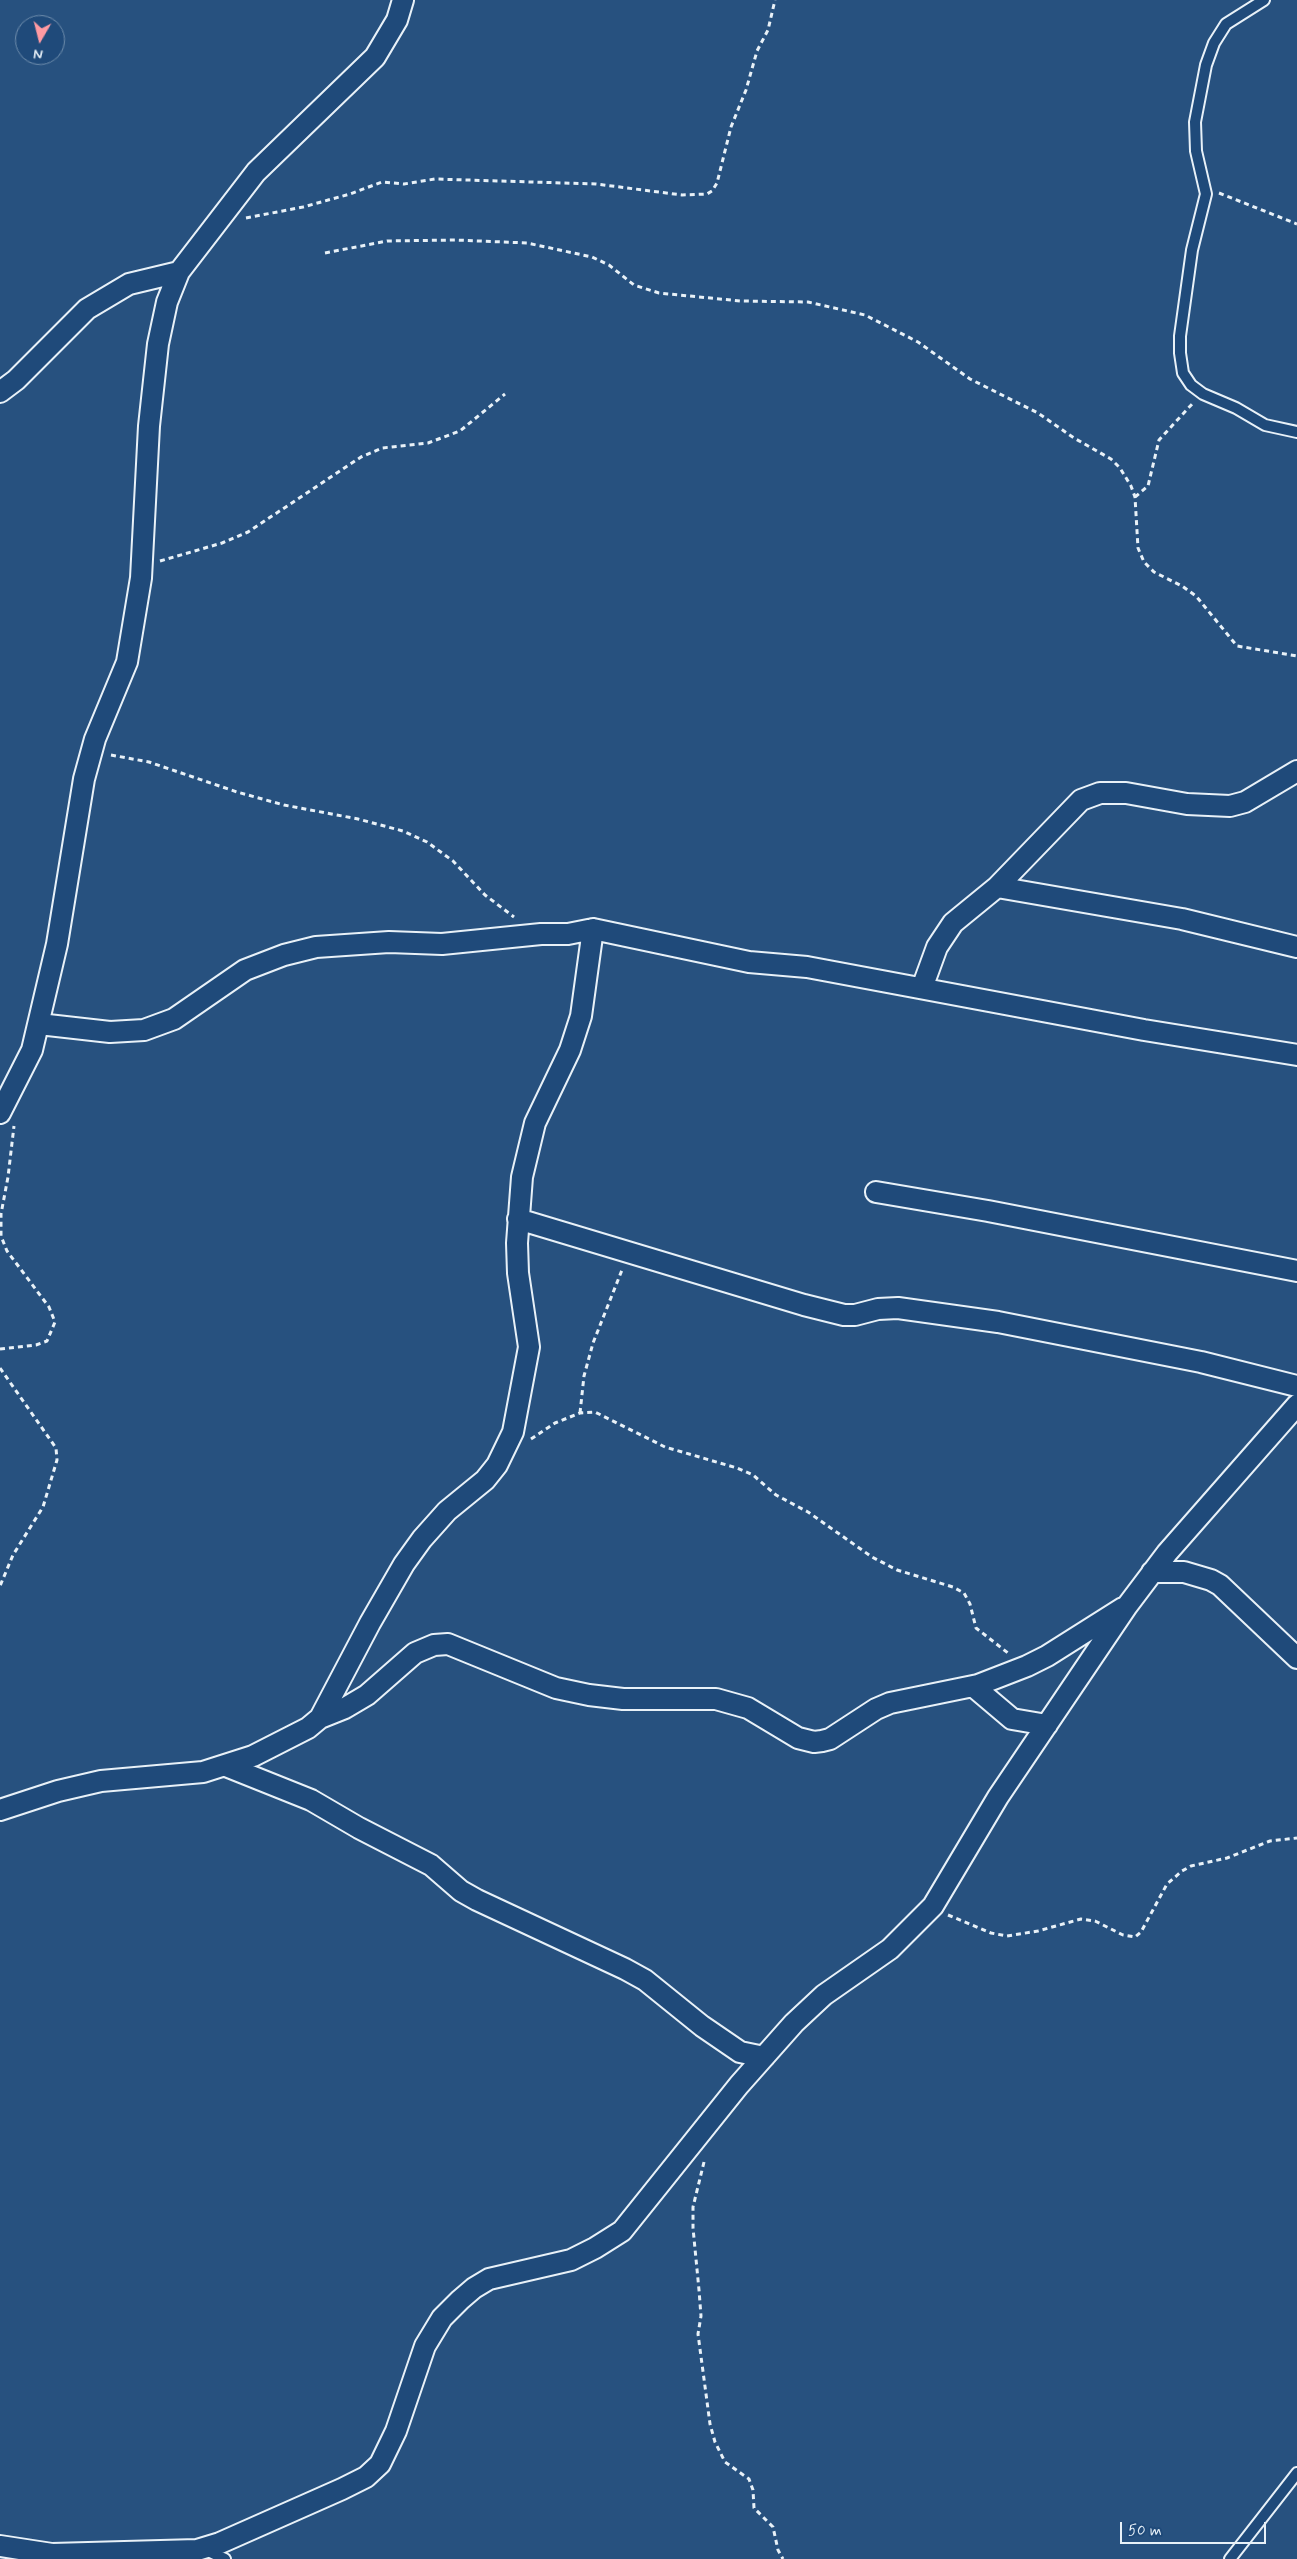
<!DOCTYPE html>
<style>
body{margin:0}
#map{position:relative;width:1297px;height:2559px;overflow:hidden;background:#27517f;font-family:Mynerve,sans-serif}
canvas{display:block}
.north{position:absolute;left:15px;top:15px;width:50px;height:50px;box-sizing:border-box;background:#1f4a7a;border:1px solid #6f8dac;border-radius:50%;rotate:188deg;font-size:14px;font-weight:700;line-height:20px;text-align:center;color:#e8f1f8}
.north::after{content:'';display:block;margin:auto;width:18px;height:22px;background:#ff9aa2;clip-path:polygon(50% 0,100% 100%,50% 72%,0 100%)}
.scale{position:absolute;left:1120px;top:2522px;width:146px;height:22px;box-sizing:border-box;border:2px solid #e8f1f8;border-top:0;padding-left:6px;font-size:15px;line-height:18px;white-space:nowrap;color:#e8f1f8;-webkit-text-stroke:4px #1f4a7a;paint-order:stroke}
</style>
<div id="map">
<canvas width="1297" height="2559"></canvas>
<div class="north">N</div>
<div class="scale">50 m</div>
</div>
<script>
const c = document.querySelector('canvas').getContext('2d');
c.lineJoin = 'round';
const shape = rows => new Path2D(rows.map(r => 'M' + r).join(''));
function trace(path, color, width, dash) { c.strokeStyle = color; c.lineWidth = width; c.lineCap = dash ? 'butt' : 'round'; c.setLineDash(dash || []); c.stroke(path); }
const lane = shape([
 [1264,0,1226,24,1214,43,1206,65,1195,122,1196,151,1206,194,1192,250,1180,336,1180,353,1183,373,1191,385,1203,394,1236,408,1265,425,1297,432],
 [204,2549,225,2559],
 [1230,2559,1297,2473]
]);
const street = shape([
 [0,392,16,380,87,309,129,284,179,272],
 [997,887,1182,919,1297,947],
 [922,988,937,947,953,923,997,887,1081,800,1100,793,1126,793,1187,804,1230,806,1245,802,1297,771],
 [39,1024,110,1032,144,1030,174,1019,245,970,284,955,316,947,389,942,442,944,541,934,568,934,593,929,749,962,807,967,1144,1030,1297,1055],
 [0,1113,32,1050,57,944,84,779,95,739,127,662,141,578,149,426,158,344,167,302,179,272,256,172,375,57,397,20,403,0],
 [876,1192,988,1211,1297,1271],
 [518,1219,804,1305,844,1315,855,1315,878,1309,898,1308,998,1322,1201,1362,1297,1386],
 [1152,1572,1184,1572,1211,1580,1220,1585,1297,1658],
 [973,1686,1012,1719,1047,1725],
 [320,1718,345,1708,367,1695,415,1653,434,1645,448,1644,556,1688,589,1695,623,1699,716,1699,748,1708,798,1738,814,1742,822,1741,830,1739,876,1709,890,1703,978,1685,1027,1666,1047,1656,1123,1608],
 [226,1766,311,1800,359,1828,431,1865,461,1891,477,1900,625,1969,645,1980,702,2026,740,2052,764,2057],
 [0,1810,58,1791,101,1781,203,1772,253,1756,308,1728,320,1718,370,1623,404,1564,422,1539,447,1511,485,1480,497,1465,513,1432,529,1347,518,1273,517,1243,522,1177,535,1123,570,1050,581,1016,593,929],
 [0,2546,52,2554,197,2550,220,2543,342,2489,366,2477,380,2464,396,2431,425,2346,442,2318,460,2300,474,2288,489,2279,571,2260,595,2248,622,2231,739,2085,794,2023,824,1995,890,1949,933,1906,998,1797,1127,1606,1167,1553,1297,1405]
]);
trace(lane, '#e8f1f8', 14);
trace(street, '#e8f1f8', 24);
trace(shape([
 [1219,193,1297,224],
 [246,218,303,207,350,194,382,182,404,184,435,179,596,184,682,195,707,194,712,191,717,183,731,127,746,90,757,51,768,30,775,0],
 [325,253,387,241,455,240,527,243,592,257,609,265,634,285,659,293,741,301,808,302,865,315,918,342,970,379,1038,413,1074,438,1111,459,1120,468,1131,486,1135,497,1138,548,1144,562,1154,572,1182,586,1196,596,1237,646,1297,656],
 [1135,497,1148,486,1159,440,1193,403],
 [160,561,222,543,248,532,361,457,382,448,428,443,460,431,505,394],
 [111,755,149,762,237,792,284,805,358,819,403,831,427,842,453,861,485,895,514,917],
 [0,1349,36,1345,47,1341,55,1322,49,1307,7,1251,1,1236,1,1214,8,1177,14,1126],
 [0,1368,56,1448,57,1460,43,1507,13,1555,0,1586],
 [580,1413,584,1376,593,1343,622,1270],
 [531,1439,555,1423,580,1413,595,1412,665,1447,737,1468,753,1475,776,1495,808,1512,872,1557,897,1570,953,1587,964,1593,970,1604,976,1628,1008,1653],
 [948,1915,991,1933,1007,1936,1038,1931,1081,1919,1095,1921,1123,1935,1135,1937,1141,1932,1167,1884,1182,1871,1191,1866,1227,1858,1270,1841,1297,1838],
 [704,2162,693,2207,693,2228,699,2290,701,2316,698,2334,710,2424,715,2442,725,2462,749,2479,753,2490,754,2508,773,2527,778,2550,783,2559]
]), '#e8f1f8', 3, [5, 4]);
trace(lane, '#1f4a7a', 10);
trace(street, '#1f4a7a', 20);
</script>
